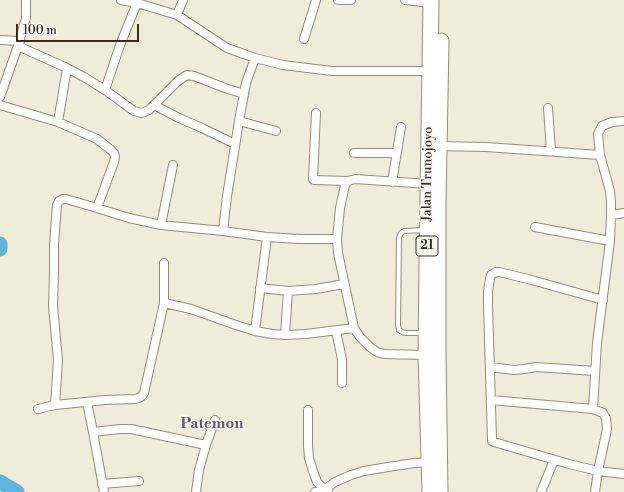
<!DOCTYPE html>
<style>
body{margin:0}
#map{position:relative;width:624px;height:492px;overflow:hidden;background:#f0ecda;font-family:"Libre Bodoni",serif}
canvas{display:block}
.scale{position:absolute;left:16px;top:24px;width:123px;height:18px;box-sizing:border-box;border:2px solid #3b2a1e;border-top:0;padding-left:5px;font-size:12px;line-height:14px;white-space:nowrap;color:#3b2a1e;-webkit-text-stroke:3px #f6f6f2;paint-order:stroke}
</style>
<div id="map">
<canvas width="624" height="492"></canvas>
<div class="scale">100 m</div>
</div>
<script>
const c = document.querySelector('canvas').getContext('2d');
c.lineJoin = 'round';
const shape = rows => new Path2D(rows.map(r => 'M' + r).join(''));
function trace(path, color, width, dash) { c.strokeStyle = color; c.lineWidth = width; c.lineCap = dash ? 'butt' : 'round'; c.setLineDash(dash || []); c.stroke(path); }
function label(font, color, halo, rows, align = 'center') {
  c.font = font + ' "Libre Bodoni",serif'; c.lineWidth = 3; c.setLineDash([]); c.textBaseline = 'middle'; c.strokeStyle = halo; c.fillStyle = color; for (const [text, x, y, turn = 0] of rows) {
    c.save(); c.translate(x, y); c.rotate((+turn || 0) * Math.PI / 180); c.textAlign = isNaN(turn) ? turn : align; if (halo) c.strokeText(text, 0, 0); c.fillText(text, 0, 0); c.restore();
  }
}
trace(shape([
 [0,244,0,249],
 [0,482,17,492]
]), '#5eb4da', 15);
const lane = shape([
 [423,333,406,333,402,332,399,330,398,326,399,238,401,233,404,231,425,230]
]);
const street = shape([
 [26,0,26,18,18,46,67,68,84,77,105,90,134,111,142,113,149,110,178,81,187,75,194,76,225,88,244,94],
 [121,0,137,3,177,15,227,48,255,58,283,65,332,71,430,71],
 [338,0,351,0],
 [405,0,431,3],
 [177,15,183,0],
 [304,39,316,0],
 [0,40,20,41],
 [105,90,120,45,137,3],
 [0,97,18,46],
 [0,105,58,122,67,68],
 [154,105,179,118,202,128,235,144],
 [548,108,551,151],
 [316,113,313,179,314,180,348,181],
 [239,121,276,131],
 [437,146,486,147,600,155,610,191,611,201,611,215,610,241,597,343,593,409],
 [354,153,396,153],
 [600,155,598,134,602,126,612,122,624,121],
 [392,182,401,127],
 [97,208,129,218,161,225,223,231,267,237,299,239,337,239],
 [611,215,624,213],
 [161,225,173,165],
 [535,227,610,241],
 [223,231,227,196,239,121,246,83,255,58],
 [260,288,288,291,316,289,344,284],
 [603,300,528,279,499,272,496,272,491,275,490,279,488,291,488,306,492,439,492,441,494,442,569,464,598,471,624,474],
 [164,303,191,309,233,324,255,331,272,334,285,335,306,334,354,328],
 [255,331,267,237],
 [336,331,342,359,342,383],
 [285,335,288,291],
 [426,355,384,354,377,352,370,347,360,337,354,328,338,253,337,239,340,208,345,185,348,181,355,179,428,184],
 [490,367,514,370,525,369,536,367,595,371],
 [491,400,593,409,603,413,606,418,607,429,598,471,595,492],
 [87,402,93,432,104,492],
 [55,405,58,360,53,306,54,273,54,244,57,205,59,201,63,199,66,199,97,208,114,162,115,157,114,153,111,150,97,139,58,122],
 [38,409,55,405,105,400,135,399,139,398,142,396,144,393,164,303,164,263],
 [308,410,308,446,309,458,313,471,317,482,321,486,328,491],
 [93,432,120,429,131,429,206,445],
 [102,484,139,481],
 [196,492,199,470,206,445,215,420],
 [315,492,325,489,335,482,351,475,364,471,388,467,414,463,433,462],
 [541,492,554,460]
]);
const highway = shape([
 [430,492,426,355,427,262,431,0],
 [440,492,438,353,438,204,441,41]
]);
trace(lane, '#968b7c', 6);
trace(street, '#968b7c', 10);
trace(highway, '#968b7c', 17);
trace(lane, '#fff', 4);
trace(street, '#fff', 8);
trace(highway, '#fff', 15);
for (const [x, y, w] of [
 [427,246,22]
]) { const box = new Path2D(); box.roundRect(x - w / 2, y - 10, w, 20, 3); c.fillStyle = '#f6f6f2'; c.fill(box); trace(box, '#3b2a1e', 1); }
label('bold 12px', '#3b2a1e', null, [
 ["21",427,246]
]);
label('13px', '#3b2a1e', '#f6f6f2', [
 ["Jalan Trunojoyo",428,174,-89]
]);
label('bold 15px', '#695962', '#f6f6f2', [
 ["Patemon",212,424]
]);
</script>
